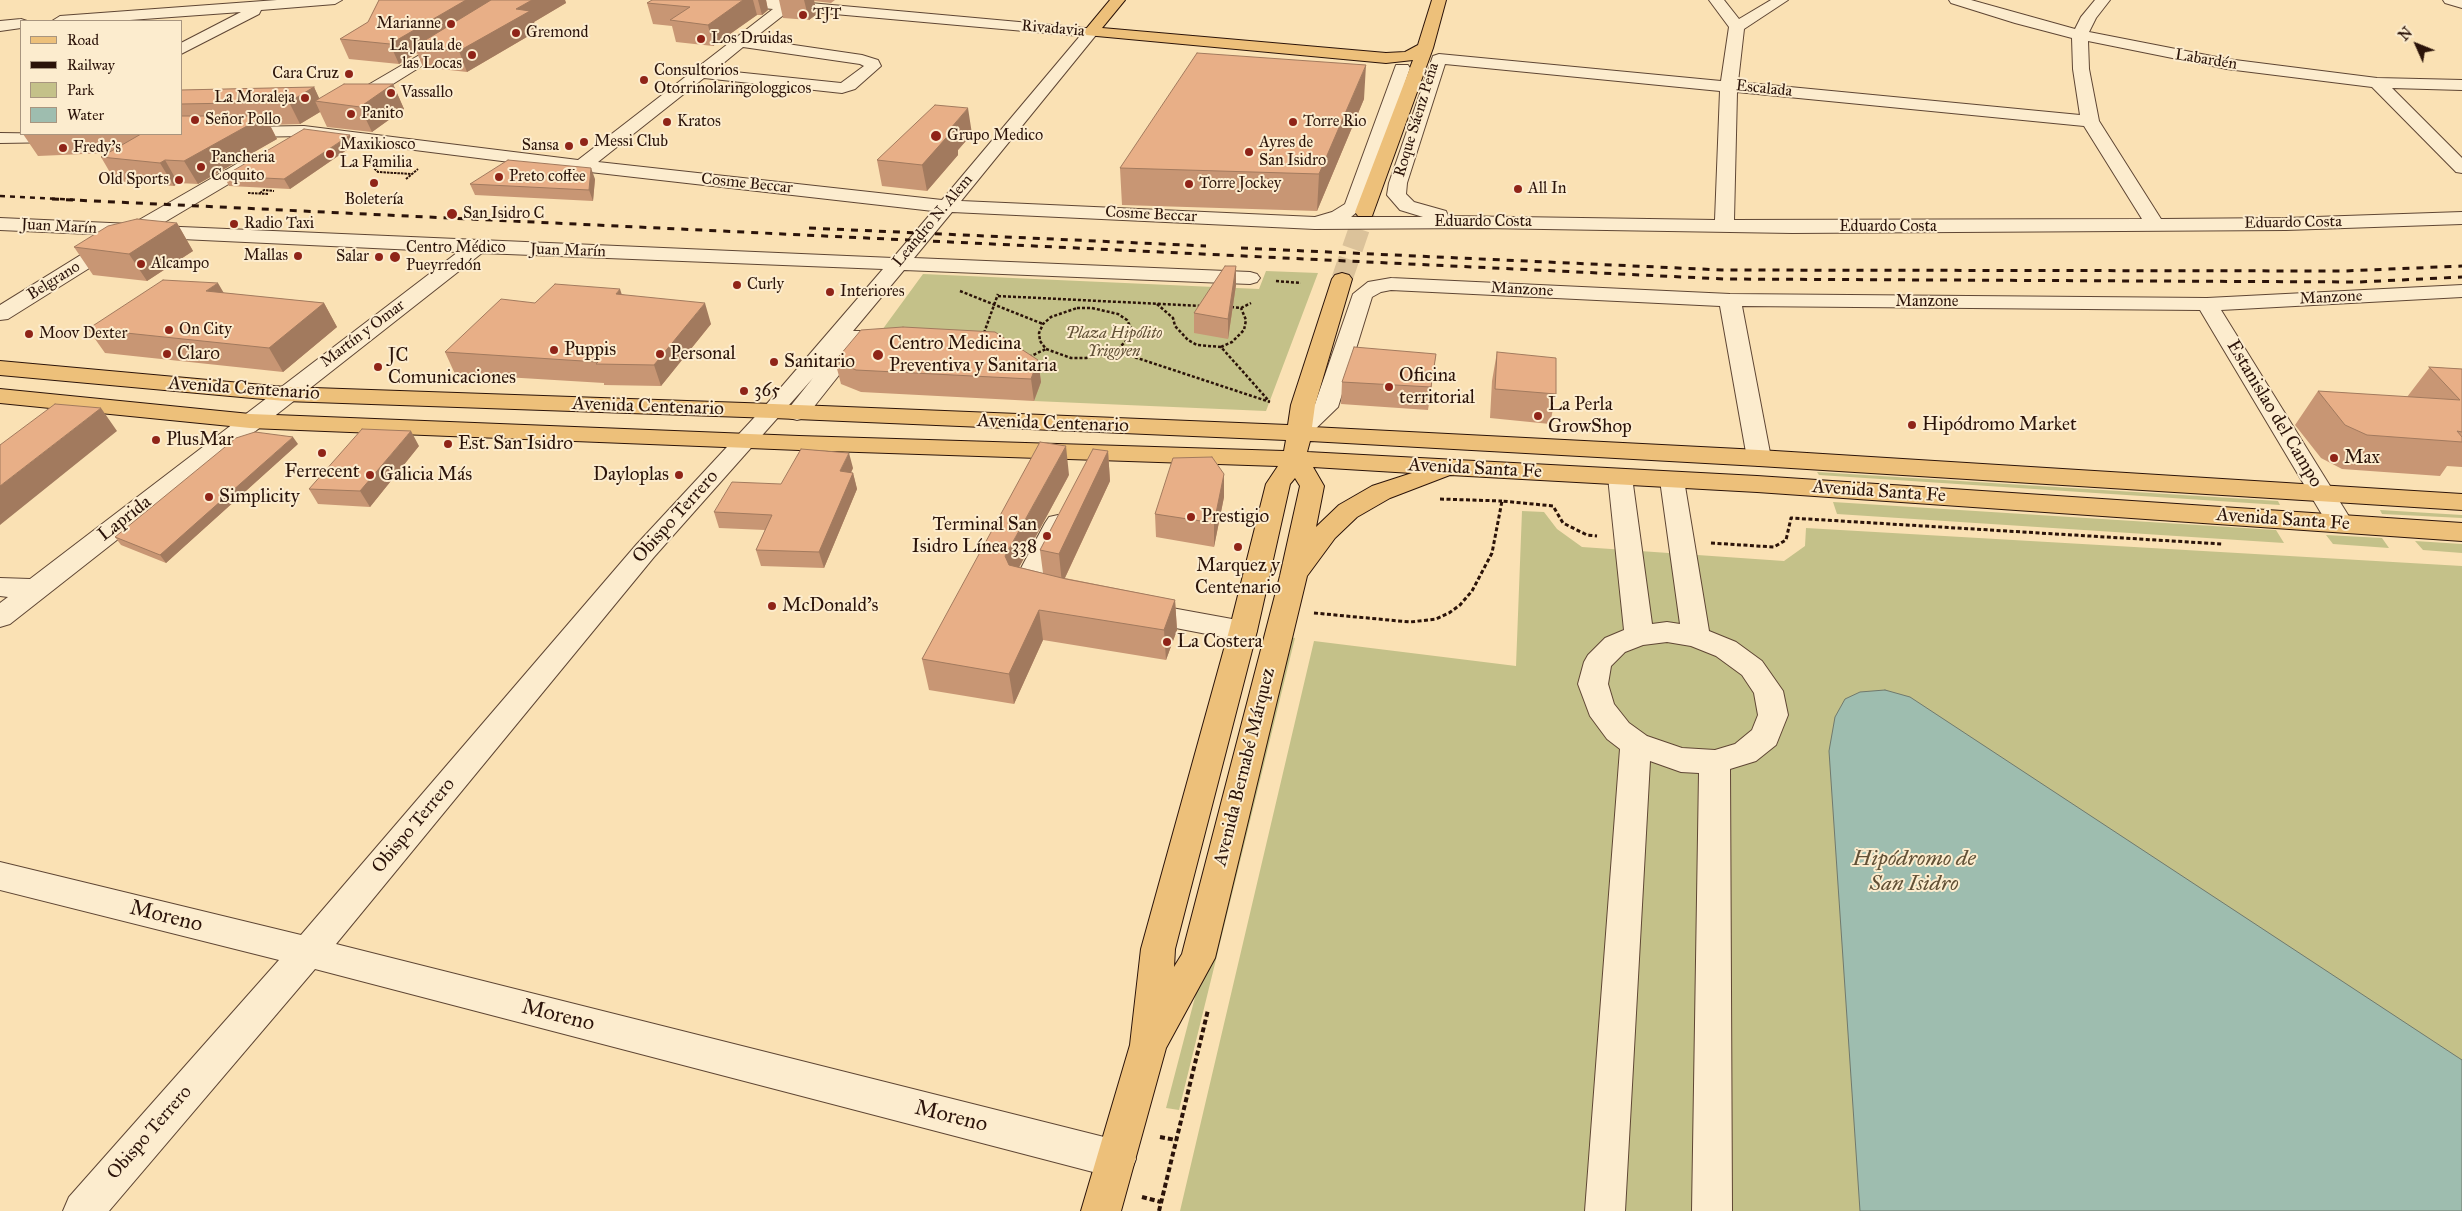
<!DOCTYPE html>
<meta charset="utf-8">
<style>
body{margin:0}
#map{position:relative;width:2462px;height:1211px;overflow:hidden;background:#fae1b4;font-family:"IM FELL Great Primer",serif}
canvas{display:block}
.legend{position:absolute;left:20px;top:20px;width:162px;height:115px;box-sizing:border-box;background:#fcecce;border:1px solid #a8957f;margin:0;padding:6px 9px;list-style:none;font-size:15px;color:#2b1309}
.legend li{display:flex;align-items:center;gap:10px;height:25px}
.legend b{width:25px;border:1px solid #a8957f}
.north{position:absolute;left:2392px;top:20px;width:50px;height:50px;-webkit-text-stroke:4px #fcecce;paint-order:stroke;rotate:314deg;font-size:14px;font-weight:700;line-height:20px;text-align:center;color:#2b1309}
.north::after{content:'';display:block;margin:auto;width:18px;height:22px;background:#2b1309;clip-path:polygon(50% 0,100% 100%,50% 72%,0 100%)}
</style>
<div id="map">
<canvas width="2462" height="1211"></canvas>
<ul class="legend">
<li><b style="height:6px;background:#edc07a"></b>Road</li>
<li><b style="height:6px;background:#2b1309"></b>Railway</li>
<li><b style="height:14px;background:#c4c189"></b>Park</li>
<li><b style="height:14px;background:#9ebdaf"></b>Water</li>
</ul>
<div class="north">N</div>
</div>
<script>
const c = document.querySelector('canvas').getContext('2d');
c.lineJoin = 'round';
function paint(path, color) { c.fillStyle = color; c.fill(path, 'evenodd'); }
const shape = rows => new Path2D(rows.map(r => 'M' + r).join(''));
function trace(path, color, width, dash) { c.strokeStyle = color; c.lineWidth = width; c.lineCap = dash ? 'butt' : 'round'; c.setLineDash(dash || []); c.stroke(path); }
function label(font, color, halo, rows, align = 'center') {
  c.font = font + ' "IM FELL Great Primer",serif'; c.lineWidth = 4; c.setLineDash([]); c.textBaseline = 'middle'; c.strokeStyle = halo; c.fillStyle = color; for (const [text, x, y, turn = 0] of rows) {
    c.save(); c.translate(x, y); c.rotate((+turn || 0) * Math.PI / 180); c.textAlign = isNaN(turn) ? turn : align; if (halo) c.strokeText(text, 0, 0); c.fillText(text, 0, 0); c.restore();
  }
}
paint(shape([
 [1266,271,1318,273,1266,411,1034,401,1040,382,866,352,923,274,1259,289],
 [1817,472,2278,501,2280,505,1819,475],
 [1833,502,2276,530,2284,543,1837,514],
 [2380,510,2462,515,2462,518,2382,514],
 [1522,511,1544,512,1557,529,1582,547,1784,561,1805,546,1806,528,2462,566,2462,1211,1180,1211,1314,641,1516,666],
 [2326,535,2382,538,2389,548,2333,544],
 [2415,541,2462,544,2462,553,2423,550],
 [1285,636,1295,638,1179,1110,1166,1108,1205,959]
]), '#c4c189');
const water = shape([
 [1885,690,1910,697,2462,1060,2462,1211,1860,1211,1829,751,1835,717,1845,699,1860,692,1885,690]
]);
paint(water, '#9ebdaf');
trace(water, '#70796d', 1);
trace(shape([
 [1342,279,1365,212]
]), '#dbc29a', 21, [21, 11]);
const minor = shape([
 [277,0,342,0,335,4,261,10,259,14,181,54,181,43,241,12,116,21,52,21,60,16,277,0],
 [714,0,800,0,799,2,1096,29,1099,32,1096,35,961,201,1315,217,1332,212,1345,204,1396,65,1408,65,1410,68,1363,207,1351,217,1423,217,1400,210,1387,195,1389,183,1433,56,1439,54,1721,81,1729,27,1709,0,1724,0,1739,19,1771,0,1788,0,1744,29,1738,82,2080,115,2073,69,2072,38,2015,23,1951,3,1949,0,1971,0,2075,29,2081,17,2095,0,2110,0,2096,18,2089,32,2227,59,2377,78,2462,80,2462,90,2392,88,2462,158,2462,173,2456,172,2372,87,2227,69,2088,41,2089,69,2099,121,2161,219,2286,218,2462,212,2462,224,2286,230,1792,233,1482,228,1315,229,952,212,914,258,1250,272,1257,274,1260,278,1257,282,1250,284,904,270,853,331,867,331,870,336,805,418,797,420,789,418,785,413,813,378,654,557,336,944,1116,1140,1130,1145,1136,1159,1130,1173,1116,1178,315,969,109,1211,63,1211,69,1197,279,960,0,890,0,862,301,935,636,545,765,406,883,269,482,253,10,624,0,627,0,603,8,597,0,596,0,578,30,579,458,252,139,237,8,319,0,320,0,305,113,235,0,230,0,218,132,224,252,155,258,154,264,155,267,159,264,163,158,226,893,258,933,211,581,171,304,136,181,138,173,134,181,134,181,128,304,126,578,160,773,9,721,4,714,0],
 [790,10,1080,36,942,200,598,162,704,78,842,93,855,89,881,66,878,60,862,55,753,39,790,10],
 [743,47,860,64,864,66,841,83,715,70,743,47],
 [1445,64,1720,91,1715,220,1448,216,1446,211,1414,202,1406,194,1407,183,1445,64],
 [1737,92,2084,126,2142,219,1734,220,1737,92],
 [2443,0,2462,0,2462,8,2445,3,2443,0],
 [21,19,27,21,21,21,21,28,0,31,0,21,21,19],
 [452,36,460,41,457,44,356,107,344,107,342,103,344,99,452,36],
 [0,133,69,134,71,137,68,141,62,142,0,143,0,133],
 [1391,278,1730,294,2207,298,2462,285,2462,297,2221,310,2353,523,2349,529,2340,531,2331,529,2327,523,2200,310,1742,306,1771,458,1768,463,1759,466,1750,463,1747,458,1720,306,1391,290,1381,292,1372,297,1338,407,1306,438,1298,440,1290,438,1286,433,1290,428,1315,404,1353,294,1368,282,1391,278],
 [1620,469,1629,472,1632,477,1652,624,1667,622,1680,624,1660,480,1663,474,1672,472,1681,474,1684,480,1709,631,1736,642,1762,661,1783,691,1788,715,1776,745,1756,761,1730,769,1732,1211,1692,1211,1699,773,1681,772,1650,761,1625,1211,1585,1211,1620,749,1607,739,1590,716,1578,684,1584,662,1588,655,1605,638,1624,630,1608,477,1611,472,1620,469],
 [1667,642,1691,646,1716,656,1742,675,1754,693,1758,715,1752,730,1735,744,1715,750,1682,748,1647,736,1629,723,1614,704,1608,684,1611,666,1625,652,1643,645,1667,642],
 [1058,515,1067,517,1071,523,1041,582,1055,585,1059,592,1055,599,1045,601,1015,594,1011,587,1045,523,1049,517,1058,515],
 [1139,602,1243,621,1253,624,1257,631,1253,638,1243,641,1129,619,1125,612,1129,605,1139,602]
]);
const major = shape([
 [1110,0,1125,0,1102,28,1386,53,1405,52,1418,45,1432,0,1446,0,1433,48,1372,216,1358,216,1355,212,1413,60,1386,63,1086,35,1083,32,1086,29,1110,0],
 [1342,273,1349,275,1352,279,1315,405,1312,427,1759,450,2462,494,2462,510,1759,466,1310,441,1307,452,1757,476,2462,523,2462,541,1757,492,1450,475,1390,498,1357,517,1335,538,1307,576,1215,958,1166,1048,1121,1211,1081,1211,1130,1045,1141,949,1229,631,1266,484,1278,466,799,450,250,428,0,403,0,389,250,414,799,436,1284,451,1286,440,773,418,285,401,0,375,0,361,285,387,773,404,1288,425,1291,405,1332,279,1335,275,1342,273],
 [1313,467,1412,473,1372,486,1339,505,1316,527,1324,486,1313,467],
 [1295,478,1300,486,1280,576,1182,954,1174,967,1175,949,1257,631,1290,484,1295,478]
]);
trace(minor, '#5f4634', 2);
trace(major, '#2b1309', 2);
trace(shape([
 [367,161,378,172,412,174],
 [406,179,418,169],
 [248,193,269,194],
 [260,193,264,190,274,191]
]), '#2b1309', 2, [2.5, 1]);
trace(shape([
 [1276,281,1301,283],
 [960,291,1043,324],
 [998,296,1202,306],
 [1157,304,1173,318,1175,326,1188,340,1197,345,1221,347,1269,401],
 [1231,307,1241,308,1251,303],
 [1077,308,1092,308,1118,314,1127,320,1131,328,1131,336,1116,351,1086,358,1071,358,1046,349,1040,341,1039,333,1043,324,1051,317,1077,308],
 [984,333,998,294],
 [1221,347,1232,342,1244,330,1246,320,1241,308],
 [1116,351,1270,402],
 [1029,357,1046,349]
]), '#2b1309', 2.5, [3, 2]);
trace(shape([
 [1440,499,1502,501],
 [1711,543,1774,547,1786,540,1791,518,2222,544],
 [1314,613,1410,622,1436,619,1449,613,1460,605,1472,591,1492,553,1502,501,1553,506,1563,523,1587,535,1597,536]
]), '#2b1309', 3, [4, 2.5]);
trace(shape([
 [1160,1137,1176,1140],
 [1142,1197,1161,1202],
 [1159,1211,1208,1010]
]), '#2b1309', 4, [5, 3]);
paint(minor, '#fcecce');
paint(major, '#edc07a');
trace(shape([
 [0,196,78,200]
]), '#2b1309', 2.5, [5, 5]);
trace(shape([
 [52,199,1724,279,2359,282,2462,277],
 [809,228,1206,246],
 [1241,248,1722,270,2344,271,2462,266]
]), '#2b1309', 3, [7, 7]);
paint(shape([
 [379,0,565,0,566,3,534,22,537,31,467,72,423,67,417,53,399,64,349,59,340,39,368,22],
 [652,0,766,0,768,10,762,15,757,15,713,46,676,42,672,26,653,24,647,3],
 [779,0,835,0,831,3,814,1,817,14,809,20,783,18],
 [393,84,404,109,372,132,327,127,320,112,300,124,270,125,277,139,198,184,178,183,174,186,115,181,101,157,107,153,38,156,23,134,181,134,181,90,314,87,319,99],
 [1364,99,1317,211,1122,205,1120,168],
 [972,134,958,150,958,155,927,191,882,186,877,160],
 [354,145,290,189,229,186,224,176],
 [595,179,593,201,475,195,470,184],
 [177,223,193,251,147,281,93,275,74,247],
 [1236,266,1236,285,1228,339,1194,333,1194,313],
 [224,293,324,303,337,327,283,372,105,353,88,329],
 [622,294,711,324,661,386,604,385,604,383,455,374,445,352,535,303],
 [1497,352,1556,394,1550,424,1490,418,1492,381],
 [1436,354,1428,410,1341,404,1342,382],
 [1038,360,1041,382,1034,401,861,392,841,384,835,361],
 [2430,367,2462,369,2462,467,2447,466,2440,476,2342,469,2321,458,2295,425,2318,391,2407,397],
 [298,444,166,563,121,545,115,537],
 [419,446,370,507,318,504,309,489],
 [1108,451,1110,481,1065,578,1175,600,1177,630,1166,660,1043,640,1014,704,929,690,922,659,1069,475,1019,567,1043,573,1040,550],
 [853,468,851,473,853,473,857,489,824,568,761,566,756,550,765,530,719,528,714,512,781,484],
 [1224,474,1224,497,1214,547,1156,537,1155,514]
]), '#c89674');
paint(shape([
 [466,0,505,0,414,47,417,53,399,64,390,44],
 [532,0,565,0,566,3,534,22,537,31,467,72,459,51,516,9],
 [743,0,753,0,757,15,713,46,708,25],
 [758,0,766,0,768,10,762,15],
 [804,0,814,0,817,14,809,20],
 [1366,65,1364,99,1317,211,1319,174],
 [393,84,404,109,372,132,360,107],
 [314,87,321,102,315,101,320,112,300,124,289,102],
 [968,108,972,134,958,150,958,155,927,191,922,165,950,129],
 [265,116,277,139,198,184,184,161],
 [350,135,354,145,290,189,284,179],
 [165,160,178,183,174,186,160,163],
 [591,168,595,179,593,201,589,190],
 [177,223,193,251,147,281,129,254],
 [1236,266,1236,285,1228,339,1228,319],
 [218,283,232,307,206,291],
 [620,289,627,310,616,294],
 [324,303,337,327,283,372,269,348],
 [705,303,711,324,661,386,654,365],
 [1436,354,1433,376,1428,410,1431,387],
 [1038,360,1041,382,1034,401,1031,379],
 [101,408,117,431,0,525,0,486],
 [411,431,419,446,370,507,360,491],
 [293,437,298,444,166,563,160,555],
 [1066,446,1069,475,1009,586,1005,556],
 [1108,451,1110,481,1062,584,1059,554],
 [849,453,853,468,844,487,840,471],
 [853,473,857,489,824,568,819,552],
 [1224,474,1224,497,1214,547,1214,523],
 [1175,600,1177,630,1166,660,1164,630],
 [1039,610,1043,640,1014,704,1009,674]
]), '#a27a5e');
const building = shape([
 [379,0,466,0,390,44,340,39,368,22,379,0],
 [491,0,532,0,516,9,530,11,459,51,414,47,491,0],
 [652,0,743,0,708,25,670,20,690,7,647,3,652,0],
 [1197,53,1366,65,1319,174,1120,168,1197,53],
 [344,84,393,84,360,107,315,101,344,84],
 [314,87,289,102,181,104,181,90,314,87],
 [935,105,968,108,950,129,954,129,922,165,877,160,935,105],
 [181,116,265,116,184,161,165,160,160,163,101,157,141,134,181,134,181,116],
 [304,129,350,135,284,179,224,176,304,129],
 [508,160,591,168,589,190,470,184,508,160],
 [137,219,177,223,129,254,74,247,108,226,137,219],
 [1225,266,1236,266,1228,319,1194,313,1225,266],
 [163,280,218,283,206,291,324,303,269,348,88,329,163,280],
 [555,284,620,289,616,294,705,303,654,365,596,364,598,362,445,352,501,299,535,303,555,284],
 [903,327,995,332,1038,360,1031,379,856,370,835,361,861,330,903,327],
 [1354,347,1436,354,1431,387,1342,382,1354,347],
 [1497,352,1556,358,1556,394,1495,389,1497,352],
 [2429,367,2462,369,2462,432,2457,431,2462,437,2462,442,2367,435,2345,425,2318,391,2460,400,2429,367],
 [55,404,101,408,0,486,0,445,55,404],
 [362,429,411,431,360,491,309,489,362,429],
 [255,432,293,437,160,555,115,537,236,438,255,432],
 [1040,442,1066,446,1005,556,1009,565,1066,579,1175,600,1164,630,1039,610,1009,674,922,659,1040,442],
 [801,449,849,453,840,471,853,473,819,552,756,550,772,515,714,512,732,482,781,484,801,449],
 [1093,449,1108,451,1059,554,1040,550,1093,449],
 [1212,457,1224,474,1214,523,1155,514,1173,458,1212,457]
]);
paint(building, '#e8af87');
trace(building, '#a27a5e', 1);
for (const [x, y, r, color] of [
 [803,15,5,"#8f2418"],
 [451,24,5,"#8f2418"],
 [516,33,5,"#8f2418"],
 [701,39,5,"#8f2418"],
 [472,55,5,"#8f2418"],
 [349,74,5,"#8f2418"],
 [644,80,5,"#8f2418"],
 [391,93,5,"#8f2418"],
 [305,98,5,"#8f2418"],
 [351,114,5,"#8f2418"],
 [195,120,5,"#8f2418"],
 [667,122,5,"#8f2418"],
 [1293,122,5,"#8f2418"],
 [936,136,6,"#8f2418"],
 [584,142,5,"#8f2418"],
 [569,146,5,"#8f2418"],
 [63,148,5,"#8f2418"],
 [1249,152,5,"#8f2418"],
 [330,154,5,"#8f2418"],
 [201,167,5,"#8f2418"],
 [499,177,5,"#8f2418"],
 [179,180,5,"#8f2418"],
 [374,183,5,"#8f2418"],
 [1189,184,5,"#8f2418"],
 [1518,189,5,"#8f2418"],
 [452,214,6,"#8f2418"],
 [234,224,5,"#8f2418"],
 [298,256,5,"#8f2418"],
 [379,257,5,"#8f2418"],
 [395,257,6,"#8f2418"],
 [141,264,5,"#8f2418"],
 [737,285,5,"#8f2418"],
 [830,292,5,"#8f2418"],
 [169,330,5,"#8f2418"],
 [29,334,5,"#8f2418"],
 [554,350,5,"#8f2418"],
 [167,354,5,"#8f2418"],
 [660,354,5,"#8f2418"],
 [878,355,6,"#8f2418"],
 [774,362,5,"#8f2418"],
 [378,367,5,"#8f2418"],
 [1389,387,5,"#8f2418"],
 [744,391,5,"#8f2418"],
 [1538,416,5,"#8f2418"],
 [1912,425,5,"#8f2418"],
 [156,440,5,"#8f2418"],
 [448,444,5,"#8f2418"],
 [322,453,5,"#8f2418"],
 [2334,458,5,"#8f2418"],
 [370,475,5,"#8f2418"],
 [679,475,5,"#8f2418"],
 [209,497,5,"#8f2418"],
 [1191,517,5,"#8f2418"],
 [1047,536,5,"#8f2418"],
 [1238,547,5,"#8f2418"],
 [772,606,5,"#8f2418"],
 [1167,642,5,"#8f2418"]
]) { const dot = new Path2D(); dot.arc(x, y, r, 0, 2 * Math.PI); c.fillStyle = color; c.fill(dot); trace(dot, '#fcecce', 2); }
label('16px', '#2b1309', '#fcecce', [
 ["TJT",813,15],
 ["Marianne",441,24,"right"],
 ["Gremond",526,33],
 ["Los Druidas",711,39],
 ["La Jaula de",462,46,"right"],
 ["las Locas",462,64,"right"],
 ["Consultorios",654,71],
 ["Otorrinolaringologgicos",654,89],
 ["Cara Cruz",339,74,"right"],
 ["Vassallo",401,93],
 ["La Moraleja",295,98,"right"],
 ["Panito",361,114],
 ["Señor Pollo",205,120],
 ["Kratos",677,122],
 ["Torre Rio",1303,122],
 ["Grupo Medico",947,136],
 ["Messi Club",594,142],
 ["Ayres de",1259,143],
 ["San Isidro",1259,161],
 ["Maxikiosco",340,145],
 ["La Familia",340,163],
 ["Sansa",559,146,"right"],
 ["Fredy's",73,148],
 ["Pancheria",211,158],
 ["Coquito",211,176],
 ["Preto coffee",509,177],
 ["Old Sports",169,180,"right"],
 ["Torre Jockey",1199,184],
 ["All In",1528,189],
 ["Boletería",374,200,"center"],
 ["San Isidro C",463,214],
 ["Radio Taxi",244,224],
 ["Centro Médico",406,248],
 ["Pueyrredón",406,266],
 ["Mallas",288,256,"right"],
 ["Salar",369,257,"right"],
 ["Alcampo",151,264],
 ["Curly",747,285],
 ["Interiores",840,292],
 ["On City",179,330],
 ["Moov Dexter",39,334]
], 'left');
label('16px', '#2b1309', '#fcecce', [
 ["Rivadavia",1053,29,5],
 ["Labardén",2206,60,9],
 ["Escalada",1764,89,6],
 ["Roque Sáenz Peña",1417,120,-73],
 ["Cosme Beccar",747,184,6],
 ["Cosme Beccar",1151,215,3],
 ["Leandro N. Alem",933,221,-50],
 ["Eduardo Costa",1483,222],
 ["Eduardo Costa",2293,223,-1],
 ["Juan Marín",59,227,3],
 ["Eduardo Costa",1888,227],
 ["Juan Marín",568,251,2],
 ["Belgrano",54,281,-32],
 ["Manzone",1522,290,3],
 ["Manzone",2331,298,-3],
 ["Manzone",1927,302],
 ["Martín y Omar",363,334,-37]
]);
label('italic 16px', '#615036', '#fcecce', [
 ["Plaza Hipólito",1114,334],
 ["Yrigoyen",1114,352]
]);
label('19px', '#2b1309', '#fcecce', [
 ["Centro Medicina",889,344],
 ["Preventiva y Sanitaria",889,366],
 ["Puppis",564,350],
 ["Claro",177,354],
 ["Personal",670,354],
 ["JC",388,356],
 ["Comunicaciones",388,378],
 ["Sanitario",784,362],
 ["Oficina",1399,376],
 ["territorial",1399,398],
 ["365",754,391],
 ["La Perla",1548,405],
 ["GrowShop",1548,427],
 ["Hipódromo Market",1922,425],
 ["PlusMar",166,440],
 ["Est. San Isidro",458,444],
 ["Max",2344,458],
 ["Ferrecent",322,472,"center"],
 ["Galicia Más",380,475],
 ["Dayloplas",669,475,"right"],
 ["Simplicity",219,497],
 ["Prestigio",1201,517],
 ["Terminal San",1037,525,"right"],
 ["Isidro Línea 338",1037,547,"right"],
 ["Marquez y",1238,566,"center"],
 ["Centenario",1238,588,"center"],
 ["McDonald's",782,606],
 ["La Costera",1177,642]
], 'left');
label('19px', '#2b1309', '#fcecce', [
 ["Avenida Centenario",244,389,4],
 ["Avenida Centenario",648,407,2],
 ["Estanislao del Campo",2274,414,59],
 ["Avenida Centenario",1053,424,2],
 ["Avenida Santa Fe",1475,469,3],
 ["Avenida Santa Fe",1879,492,4],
 ["Obispo Terrero",676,517,-48],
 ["Laprida",125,519,-38],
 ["Avenida Santa Fe",2283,520,4],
 ["Avenida Bernabé Márquez",1245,767,-76],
 ["Obispo Terrero",414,826,-50],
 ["Obispo Terrero",150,1133,-49]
]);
label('italic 22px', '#615036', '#fcecce', [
 ["Hipódromo de",1914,860],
 ["San Isidro",1914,885]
]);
label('22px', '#2b1309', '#fcecce', [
 ["Moreno",166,917,14],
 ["Moreno",558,1016,14],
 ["Moreno",951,1117,14]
]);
</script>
